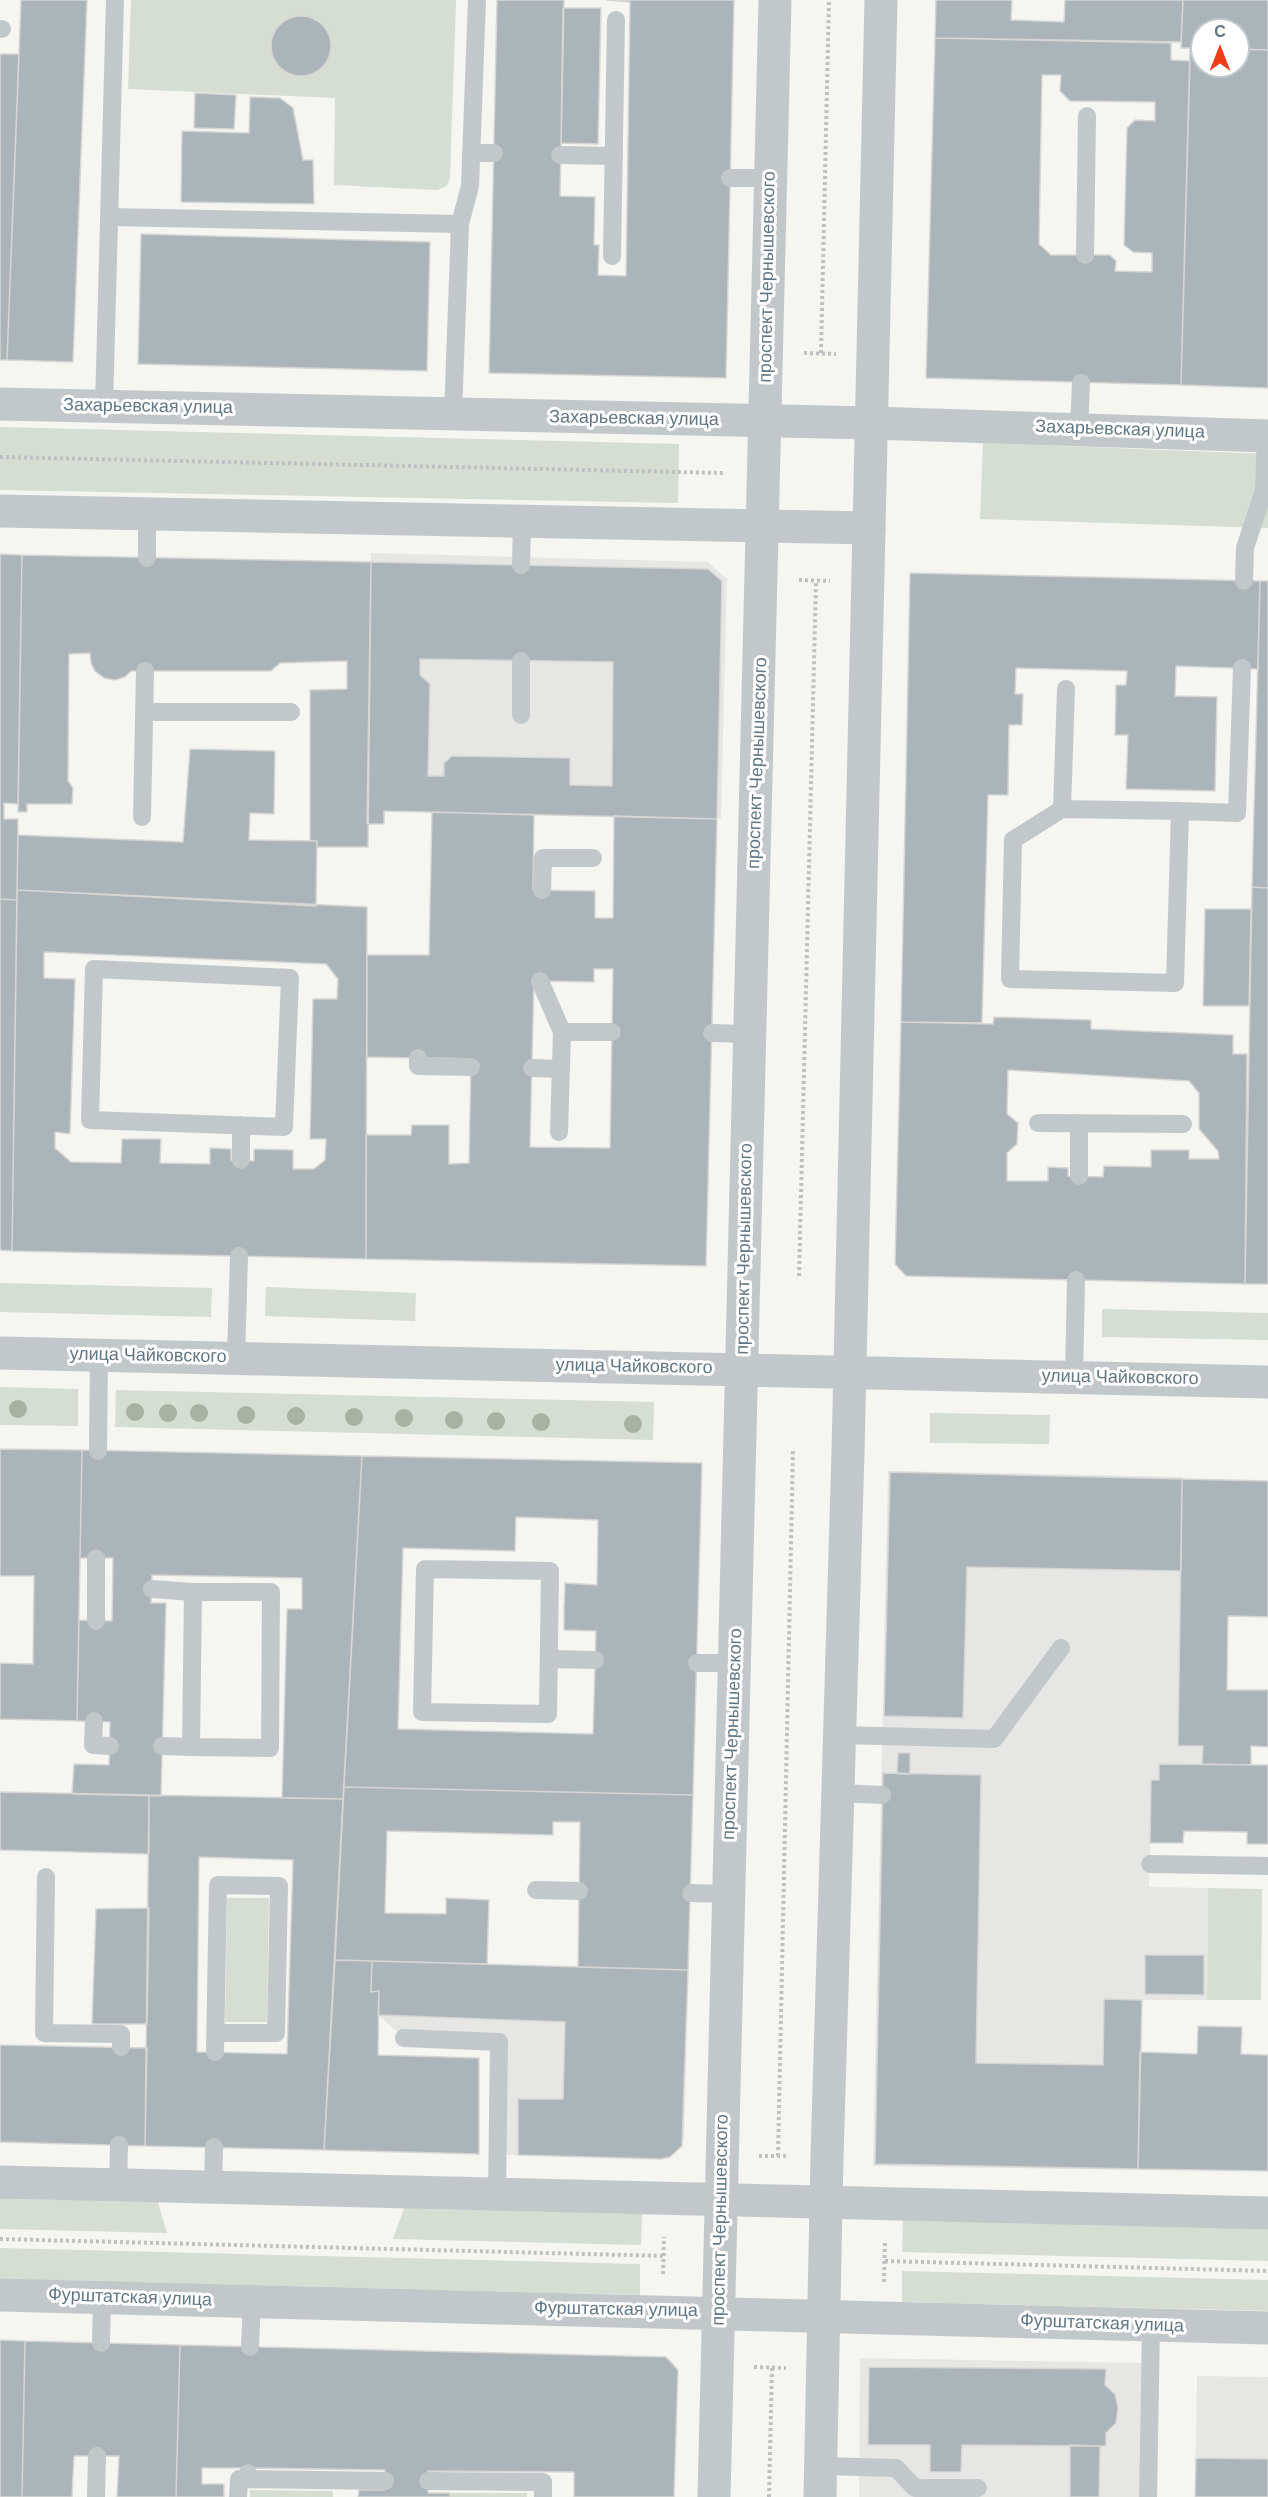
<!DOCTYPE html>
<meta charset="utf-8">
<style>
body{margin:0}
#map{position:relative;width:1268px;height:2497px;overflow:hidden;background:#f5f5f1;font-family:"DM Sans",sans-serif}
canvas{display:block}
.north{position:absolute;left:1190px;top:18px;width:60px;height:60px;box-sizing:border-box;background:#fff;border:2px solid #c0c9ce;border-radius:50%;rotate:0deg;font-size:16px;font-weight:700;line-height:24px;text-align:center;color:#627785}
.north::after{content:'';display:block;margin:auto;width:21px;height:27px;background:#f03d17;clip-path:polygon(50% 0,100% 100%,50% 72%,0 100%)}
</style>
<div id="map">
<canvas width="1268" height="2497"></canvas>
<div class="north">С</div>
</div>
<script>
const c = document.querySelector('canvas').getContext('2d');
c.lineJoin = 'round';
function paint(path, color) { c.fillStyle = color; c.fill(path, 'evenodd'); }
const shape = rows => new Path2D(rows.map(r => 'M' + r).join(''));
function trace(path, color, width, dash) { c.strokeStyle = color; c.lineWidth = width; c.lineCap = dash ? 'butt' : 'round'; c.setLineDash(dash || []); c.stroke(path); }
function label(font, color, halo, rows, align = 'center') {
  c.font = font + ' "DM Sans",sans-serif'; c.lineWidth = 6; c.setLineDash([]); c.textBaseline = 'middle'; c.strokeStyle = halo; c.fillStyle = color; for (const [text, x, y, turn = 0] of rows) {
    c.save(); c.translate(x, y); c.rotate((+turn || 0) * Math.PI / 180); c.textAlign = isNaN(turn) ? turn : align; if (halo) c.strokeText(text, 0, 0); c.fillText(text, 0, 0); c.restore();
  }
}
paint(shape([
 [371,553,708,562,727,579,721,819,385,811,384,824,367,824],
 [888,1471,1182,1477,1178,1745,1203,1746,1202,1764,1160,1764,1159,1780,1151,1780,1149,1887,1208,1888,1207,2000,1142,2000,1138,2170,873,2166],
 [666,1913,690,1914,684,2137,682,2146,670,2157,497,2155,499,2042,404,2038,378,2015,371,1992,372,1961,665,1970],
 [860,2358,1141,2363,1139,2497,859,2497],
 [1197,2376,1268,2377,1268,2497,1195,2497]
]), '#e6e7e5');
paint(shape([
 [131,0,456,0,450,178,447,186,437,190,334,185,335,98,128,89],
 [0,427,679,444,678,503,0,490],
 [983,443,1268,454,1268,528,980,519],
 [0,1283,212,1288,211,1317,0,1312],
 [266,1287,416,1293,415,1321,265,1316],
 [1102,1309,1268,1313,1268,1340,1102,1337],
 [0,1387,78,1389,78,1426,0,1425],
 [116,1390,654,1402,653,1440,115,1427],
 [930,1413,1050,1415,1049,1444,930,1443],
 [1208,1888,1262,1889,1261,2000,1207,2000],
 [227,1898,269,1898,267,2022,225,2022],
 [0,2198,158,2202,167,2233,0,2229],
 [404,2208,642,2214,641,2245,393,2239],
 [903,2220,1268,2229,1268,2261,902,2252],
 [0,2248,640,2264,640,2295,0,2279],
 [902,2271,1268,2280,1268,2311,902,2302],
 [250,2490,333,2491,333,2497,250,2497],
 [450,2493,527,2493,527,2497,450,2497]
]), '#d6ddd2');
const building = shape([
 [21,0,87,0,73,362,7,360,21,0],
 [497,0,564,0,560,196,595,197,594,245,599,245,598,275,626,276,630,2,607,0,734,0,726,378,489,373,497,0],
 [936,0,1012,0,1011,20,1064,22,1065,0,1183,0,1181,42,935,38,936,0],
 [1183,0,1268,0,1268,50,1238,49,1238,30,1202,30,1202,48,1181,48,1183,0],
 [563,8,601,8,598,144,561,143,563,8],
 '271 46a30 30 0 1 1 60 0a30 30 0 1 1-60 0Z',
 [935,38,1171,43,1171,60,1190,61,1181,385,926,378,935,38],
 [1042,75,1061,75,1060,91,1070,101,1155,102,1155,121,1135,120,1127,128,1124,245,1133,252,1152,253,1152,272,1115,271,1116,261,1110,255,1051,255,1039,244,1042,75],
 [1190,48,1202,48,1202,66,1238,66,1238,49,1268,50,1268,388,1181,385,1190,48],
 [0,54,19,54,7,360,0,360,0,54],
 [195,93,236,95,234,129,194,128,195,93],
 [250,97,280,98,293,108,303,160,313,160,314,204,181,202,182,131,249,133,250,97],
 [141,234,430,242,427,371,138,364,141,234],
 [0,554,22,555,18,804,4,803,4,819,18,819,17,900,0,899,0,554],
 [22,555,371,562,368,847,317,847,317,841,310,841,310,690,347,689,347,661,280,663,271,671,131,671,125,677,115,680,104,678,95,671,91,663,90,653,69,654,68,781,73,788,72,804,27,804,27,812,18,812,22,555],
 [371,562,708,569,722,581,717,819,384,811,384,824,367,824,371,562],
 [420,659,613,662,612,786,570,785,570,758,452,756,444,763,444,776,428,776,430,684,420,675,420,659],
 [910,573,1260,581,1258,669,1176,666,1175,696,1217,697,1215,791,1126,789,1128,735,1115,735,1116,685,1126,685,1127,671,1016,668,1015,694,1023,694,1022,725,1009,725,1008,795,988,795,982,1023,901,1022,910,573],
 [1260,581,1268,581,1268,888,1252,887,1260,581],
 [190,749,275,751,274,814,250,813,249,840,317,841,316,906,17,890,18,835,183,842,190,749],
 [432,812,534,815,533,890,595,891,595,918,613,918,614,816,717,819,706,1266,366,1259,366,1135,411,1135,412,1125,449,1125,449,1164,469,1163,471,1059,367,1057,367,955,429,955,432,812],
 [594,969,613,969,610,1148,530,1147,534,981,594,982,594,969],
 [1252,887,1268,888,1268,1284,1245,1284,1252,887],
 [17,890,367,907,366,1259,12,1251,17,890],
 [44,952,326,964,338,979,337,999,313,999,310,1139,326,1139,325,1160,314,1169,293,1169,293,1150,254,1149,254,1161,231,1160,231,1149,210,1148,210,1164,160,1163,161,1139,122,1139,121,1163,71,1162,55,1148,55,1132,70,1134,75,979,44,978,44,952],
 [0,899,17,900,12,1251,0,1250,0,899],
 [1205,909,1251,909,1249,1006,1203,1006,1205,909],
 [994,1017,1091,1020,1091,1029,1233,1035,1233,1054,1247,1054,1245,1284,906,1276,895,1264,901,1022,993,1024,994,1017],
 [1008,1070,1189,1081,1199,1093,1199,1129,1218,1151,1219,1159,1189,1159,1189,1150,1151,1150,1151,1167,1104,1166,1103,1177,1068,1176,1068,1168,1048,1167,1048,1181,1007,1181,1007,1153,1017,1144,1018,1123,1007,1114,1008,1070],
 [0,1449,82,1450,77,1721,0,1719,0,1663,33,1664,34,1576,0,1576,0,1449],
 [82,1450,362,1456,343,1799,282,1798,287,1609,302,1609,302,1578,152,1575,151,1603,166,1603,161,1796,72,1794,74,1764,109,1765,110,1722,77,1721,79,1620,112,1621,113,1558,80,1558,82,1450],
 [362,1456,702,1463,693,1795,344,1787,362,1456],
 [516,1517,598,1520,597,1585,565,1583,564,1609,564,1630,596,1631,593,1734,398,1729,403,1548,515,1551,516,1517],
 [890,1472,1182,1479,1181,1571,967,1567,963,1718,884,1716,890,1472],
 [1182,1479,1268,1481,1268,1617,1228,1616,1227,1690,1268,1690,1268,1747,1251,1746,1251,1765,1202,1764,1203,1746,1178,1746,1182,1479],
 [898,1753,910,1753,910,1774,897,1774,898,1753],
 [1159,1764,1268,1765,1268,1844,1247,1844,1247,1832,1184,1831,1183,1843,1150,1843,1151,1780,1159,1780,1159,1764],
 [883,1773,981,1775,976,2063,1103,2065,1104,1999,1142,2000,1138,2169,875,2164,883,1773],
 [344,1787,693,1795,688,1970,578,1967,580,1822,553,1822,553,1835,387,1831,385,1913,446,1914,446,1898,489,1900,487,1964,335,1960,344,1787],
 [0,1792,149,1795,149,1854,0,1850,0,1792],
 [149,1795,343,1799,324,2150,145,2146,149,1795],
 [199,1857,293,1860,287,2054,197,2052,199,1857],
 [149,1908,147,2024,92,2024,96,1909,149,1908],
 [1145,1955,1204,1955,1204,1995,1145,1994,1145,1955],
 [335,1960,372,1961,371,1992,379,1991,378,2055,479,2058,479,2154,324,2150,335,1960],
 [372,1961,688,1970,682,2146,670,2157,661,2159,518,2155,518,2099,563,2099,565,2022,378,2015,379,1991,371,1992,372,1961],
 [1198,2026,1242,2027,1241,2054,1268,2055,1268,2171,1138,2169,1140,2052,1197,2054,1198,2026],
 [0,2045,147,2048,145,2146,0,2142,0,2045],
 [0,2340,25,2341,22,2497,0,2497,0,2340],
 [25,2341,180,2345,176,2497,117,2497,119,2456,74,2456,72,2497,22,2497,25,2341],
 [180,2345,666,2357,678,2370,674,2497,574,2497,574,2472,428,2471,428,2493,450,2493,450,2497,358,2497,359,2490,385,2490,385,2470,248,2468,202,2468,202,2484,224,2484,224,2497,176,2497,180,2345],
 [869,2367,1106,2369,1105,2385,1115,2394,1118,2408,1116,2423,1106,2433,1106,2446,962,2445,961,2472,930,2472,930,2445,868,2445,869,2367],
 [1070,2445,1100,2446,1099,2497,1070,2497,1070,2445],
 [1196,2458,1268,2459,1268,2497,1195,2497,1196,2458]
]);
paint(building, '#abb4b9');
trace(building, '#d7d6d4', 1.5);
trace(shape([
 [804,353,836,354],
 [821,353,829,0],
 [0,457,723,473],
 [799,580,830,581],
 [799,1276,816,581],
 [759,2156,788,2156],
 [778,2156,793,1450],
 [0,2239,664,2256],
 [885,2261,1268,2271],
 [663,2274,664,2237],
 [884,2282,885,2241],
 [754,2367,786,2368],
 [769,2497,772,2367]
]), '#bec0c2', 4, [3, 3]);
trace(shape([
 [0,29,2,29],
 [471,153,494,153],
 [560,155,614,156],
 [730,178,771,178],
 [109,217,460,224],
 [1085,255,1087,116],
 [612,256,616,20],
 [104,406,115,0],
 [453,415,460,224,470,186,477,0],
 [1079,429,1081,383],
 [147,558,147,514],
 [521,565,522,521],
 [1244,581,1245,548,1264,490,1266,436],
 [144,712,291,712],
 [521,715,521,661],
 [1062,809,1066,689],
 [1180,811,1175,983,1010,979,1013,840,1062,809,1180,811,1237,813,1242,668],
 [142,817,145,671],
 [542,890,543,858,593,858],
 [94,969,290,978,284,1127,90,1120,94,969],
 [540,981,562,1032,559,1132],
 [562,1032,612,1032],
 [712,1033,750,1034],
 [418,1058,418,1066,471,1067],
 [532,1068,561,1069],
 [1038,1123,1183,1124],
 [241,1160,241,1125],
 [1079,1176,1079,1123],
 [236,1358,239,1256],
 [1074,1377,1076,1280],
 [98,1451,99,1355],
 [96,1558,96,1621],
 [425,1569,550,1571,548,1714,422,1712,425,1569],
 [152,1589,193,1592],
 [549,1659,595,1660],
 [697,1663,735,1663],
 [94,1721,93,1745,110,1746],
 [840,1735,994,1739,1061,1648],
 [162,1746,191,1747,270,1748,271,1592,193,1592,191,1747],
 [838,1793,882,1795],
 [1150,1864,1268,1866],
 [46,1877,44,2033,121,2034,121,2047],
 [536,1890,579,1891],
 [691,1893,729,1894],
 [404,2038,499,2042,497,2195],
 [215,2052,218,1885,279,1886,276,2033,216,2033],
 [118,2185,119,2145],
 [213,2188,214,2147],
 [101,2343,102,2298],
 [250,2347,252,2302],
 [821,2466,896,2468,915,2488,978,2488],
 [247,2479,385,2481],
 [428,2481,543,2482,543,2497],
 [96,2497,97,2456],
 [238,2497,239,2479,247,2479,248,2473],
 [1148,2497,1151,2325]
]), '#c2c7ca', 18);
trace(shape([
 [0,404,872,423,1268,436],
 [0,511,869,528],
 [0,2182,1268,2213],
 [0,2295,1268,2328]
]), '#c2c7ca', 33);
trace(shape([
 [0,1353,1268,1382],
 [714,2497,775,0],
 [820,2497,827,2157,848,1452,881,0]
]), '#c2c7ca', 33);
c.fillStyle = '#a7b2a2';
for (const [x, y] of [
 [18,1409],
 [135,1412],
 [168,1413],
 [199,1413],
 [246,1415],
 [296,1416],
 [354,1417],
 [404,1418],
 [454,1420],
 [496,1421],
 [541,1422],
 [633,1424]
]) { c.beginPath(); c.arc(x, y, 9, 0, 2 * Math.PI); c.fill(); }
label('18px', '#627785', '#fff', [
 ["проспект Чернышевского",768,277,-89],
 ["Захарьевская улица",148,407,1],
 ["Захарьевская улица",634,419,1],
 ["Захарьевская улица",1120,430,2],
 ["проспект Чернышевского",758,763,-88],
 ["проспект Чернышевского",745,1249,-89],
 ["улица Чайковского",148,1356,1],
 ["улица Чайковского",634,1367,1],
 ["улица Чайковского",1120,1378,1],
 ["проспект Чернышевского",733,1734,-88],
 ["проспект Чернышевского",721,2220,-89],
 ["Фурштатская улица",130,2298,2],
 ["Фурштатская улица",616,2310,1],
 ["Фурштатская улица",1102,2324,2]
]);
</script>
